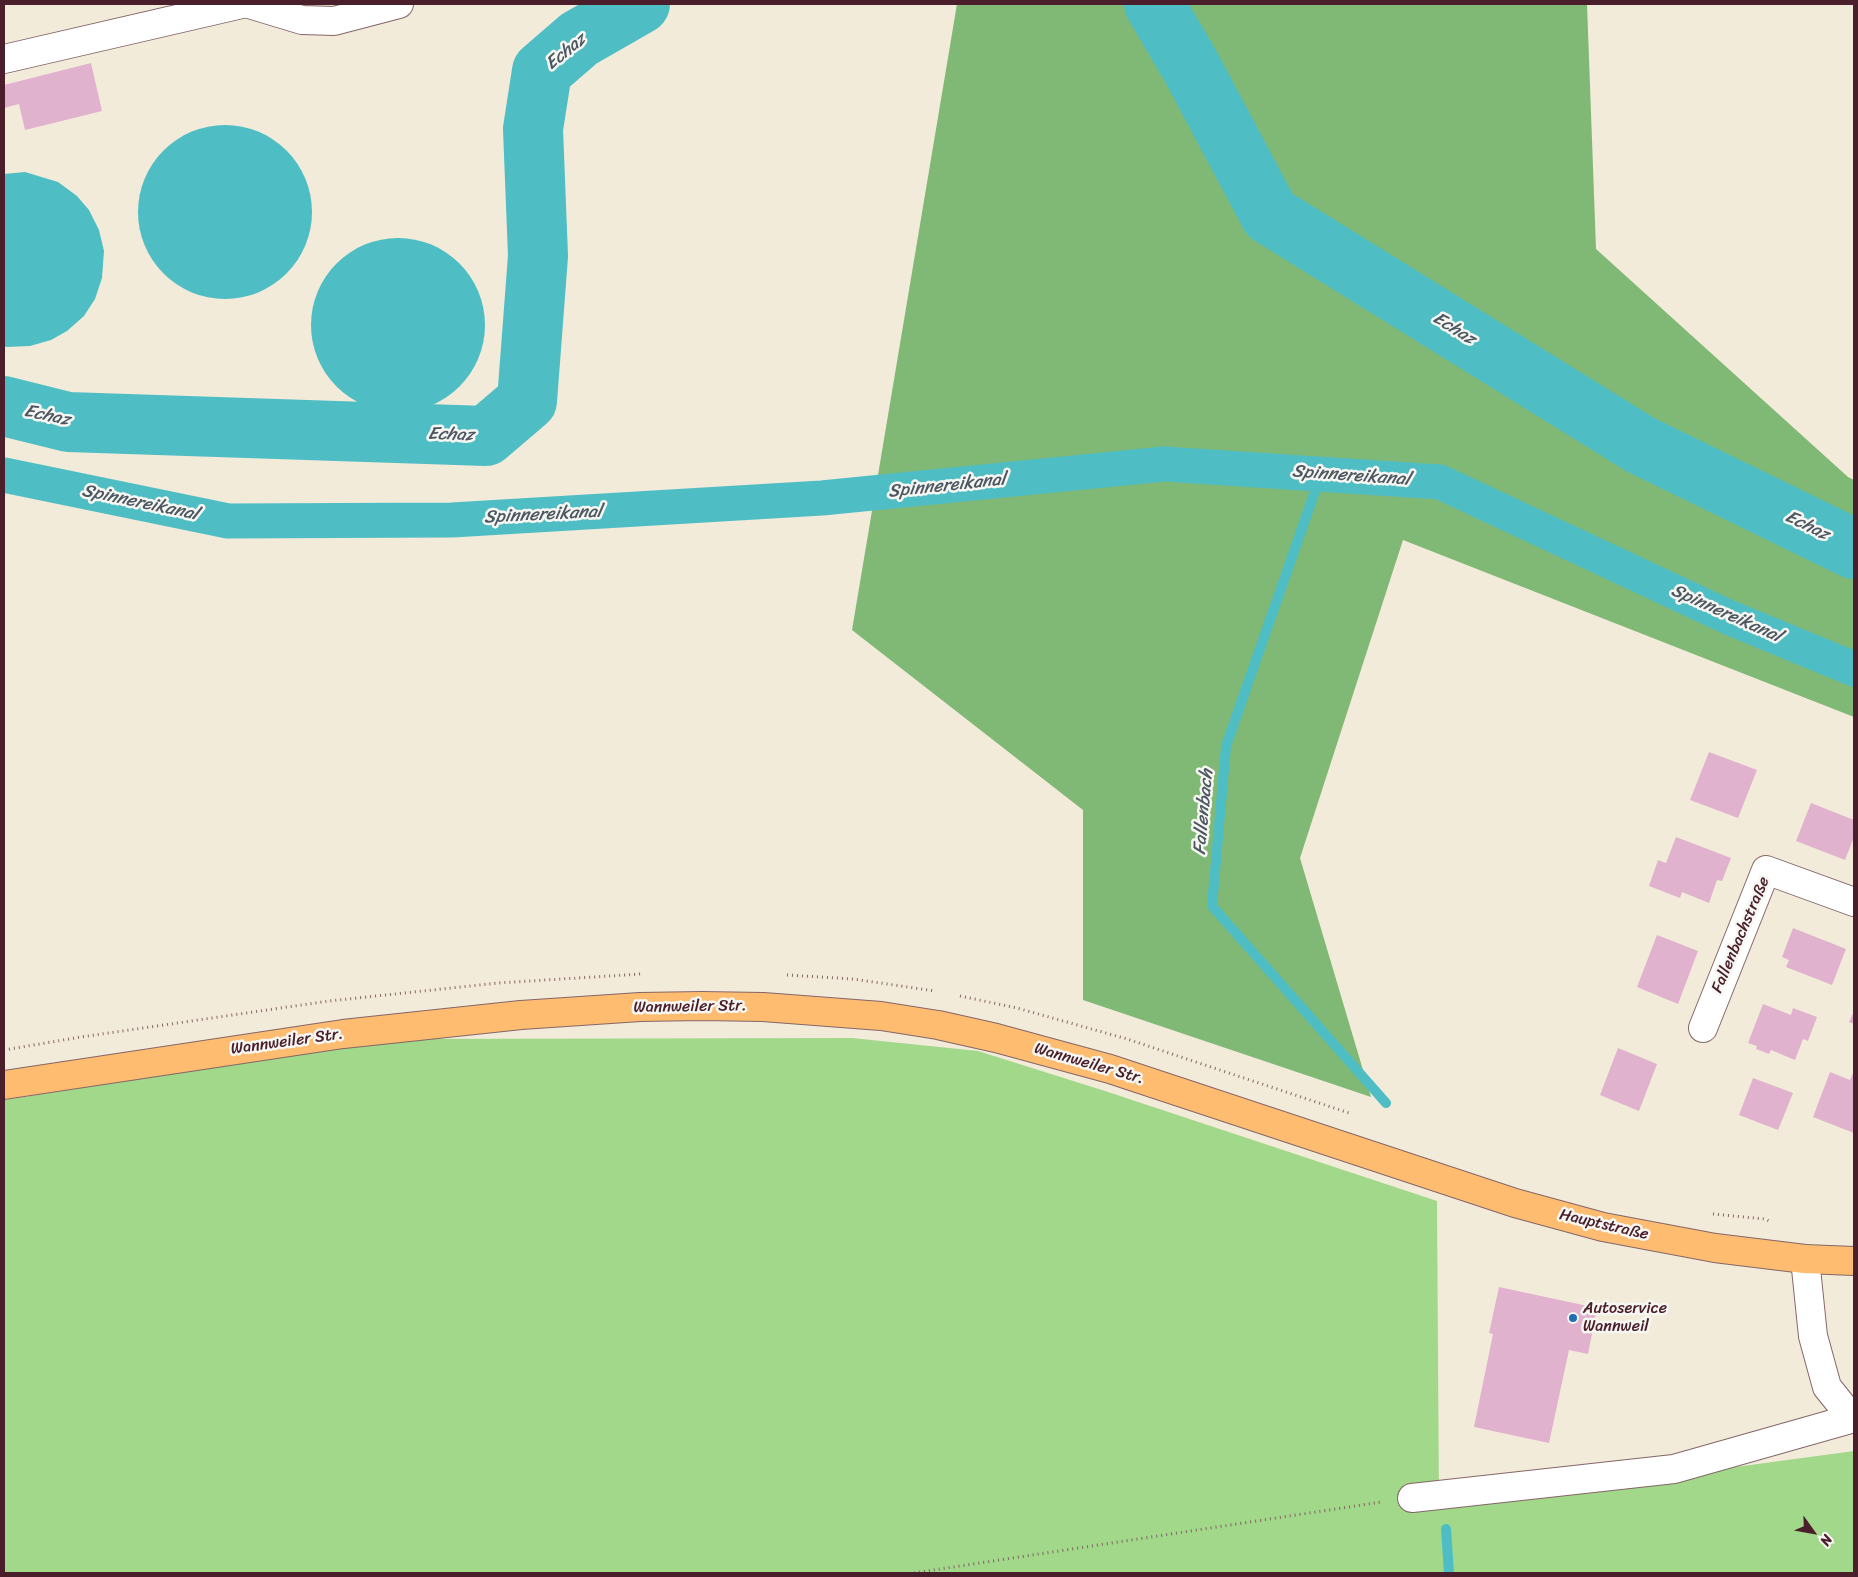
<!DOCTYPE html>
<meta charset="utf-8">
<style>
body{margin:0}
#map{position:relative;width:1858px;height:1577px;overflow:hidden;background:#f2ebda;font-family:Sriracha,sans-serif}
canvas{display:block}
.frame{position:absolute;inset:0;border:5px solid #4a1f2b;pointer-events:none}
.north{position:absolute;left:1788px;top:1507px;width:50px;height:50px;-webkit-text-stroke:4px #f6f6f2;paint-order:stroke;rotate:122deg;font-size:14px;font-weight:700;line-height:20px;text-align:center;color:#4a1f2b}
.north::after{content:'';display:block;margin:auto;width:18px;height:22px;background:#4a1f2b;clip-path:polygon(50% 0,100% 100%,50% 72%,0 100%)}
</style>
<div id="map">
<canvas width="1858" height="1577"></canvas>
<div class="frame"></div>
<div class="north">N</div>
</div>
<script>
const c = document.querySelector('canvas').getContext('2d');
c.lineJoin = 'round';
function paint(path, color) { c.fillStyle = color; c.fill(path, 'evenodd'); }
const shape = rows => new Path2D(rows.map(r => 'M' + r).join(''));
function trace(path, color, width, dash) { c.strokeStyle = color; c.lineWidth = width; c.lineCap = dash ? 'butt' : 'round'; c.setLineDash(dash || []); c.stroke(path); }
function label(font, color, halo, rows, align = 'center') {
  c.font = font + ' Sriracha,sans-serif'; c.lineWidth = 5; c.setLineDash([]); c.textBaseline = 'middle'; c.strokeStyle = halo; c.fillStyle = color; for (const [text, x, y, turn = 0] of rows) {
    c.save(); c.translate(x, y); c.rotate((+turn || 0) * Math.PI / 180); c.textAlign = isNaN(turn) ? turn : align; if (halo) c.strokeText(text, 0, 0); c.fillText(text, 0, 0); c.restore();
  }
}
paint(shape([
 [852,1038,978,1051,1105,1091,1437,1201,1439,1507,1854,1451,1854,1573,4,1573,4,1100,397,1039]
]), '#a1d889');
paint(shape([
 [957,4,1587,4,1596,249,1848,477,1854,480,1854,717,1403,540,1300,858,1371,1097,1083,1000,1083,810,852,630]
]), '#80b875');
paint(shape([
 '138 212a87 87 0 1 1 174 0a87 87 0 1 1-174 0Z',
 [25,172,58,182,77,196,89,210,99,230,104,251,102,278,95,299,84,316,67,331,51,340,30,346,6,347,4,346,4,174],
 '311 325a87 87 0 1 1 174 0a87 87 0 1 1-174 0Z'
]), '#4fbec4');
trace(shape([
 [1321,474,1226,746,1212,906,1386,1103],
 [1446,1529,1449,1573]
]), '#4fbec4', 10);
trace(shape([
 [4,475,228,521,452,520,822,498,1164,464,1440,482,1728,617,1854,669]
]), '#4fbec4', 35);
trace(shape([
 [1154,4,1190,65,1270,215,1641,445,1854,549],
 [4,406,68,422,486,436,527,401,538,256,533,129,542,71,579,39,640,4]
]), '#4fbec4', 60);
paint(shape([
 [91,63,102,111,25,130,19,104,4,108,4,85],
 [1709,752,1757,770,1738,818,1690,800],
 [1811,803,1854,820,1854,837,1845,860,1796,841],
 [1676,837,1731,858,1722,881,1717,880,1709,903,1682,892,1680,898,1649,886,1658,860,1666,863],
 [1793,928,1846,949,1832,985,1786,967,1789,960,1782,957],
 [1657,935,1698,951,1678,1004,1637,987],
 [1763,1004,1791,1015,1793,1008,1817,1017,1808,1041,1803,1039,1795,1060,1771,1050,1769,1054,1756,1049,1757,1046,1748,1043],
 [1854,1011,1854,1024,1849,1022],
 [1618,1048,1657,1064,1639,1111,1600,1095],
 [1854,1071,1854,1133,1813,1117,1830,1072,1850,1080],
 [1753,1078,1793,1093,1778,1130,1739,1115],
 [1499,1287,1597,1308,1588,1354,1569,1350,1549,1443,1474,1427,1493,1334,1489,1333]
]), '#e1b2ce');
const minor = shape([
 [249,4,302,20,334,21,399,4],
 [4,59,242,4],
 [1703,1028,1766,870,1854,902],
 [1805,1259,1813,1336,1827,1387,1852,1418],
 [1412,1498,1674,1469,1854,1418]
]);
const major = shape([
 [4,1085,343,1034,521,1015,640,1007,702,1006,763,1007,881,1016,938,1025,996,1038,1110,1069,1515,1203,1603,1227,1715,1248,1805,1259,1854,1261]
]);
trace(minor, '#856668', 30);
trace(major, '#856668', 30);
trace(shape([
 [787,975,853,979,935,991],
 [960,996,1017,1008,1127,1039,1349,1113],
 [4,1050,81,1037,329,1001,498,983,641,974],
 [1713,1214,1765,1219,1771,1222],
 [914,1573,1382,1502]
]), '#856668', 3, [1, 4]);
trace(minor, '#fff', 28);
trace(major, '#fdbc6f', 28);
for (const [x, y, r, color] of [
 [1573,1318,5,"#1f6fb2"]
]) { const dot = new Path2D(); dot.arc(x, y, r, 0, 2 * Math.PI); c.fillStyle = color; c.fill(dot); trace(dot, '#f6f6f2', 2); }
label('16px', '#4a1f2b', '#f6f6f2', [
 ["Fallenbachstraße",1741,935,-67],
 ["Wannweiler Str.",690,1007,-1],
 ["Wannweiler Str.",287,1042,-8],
 ["Wannweiler Str.",1089,1064,16],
 ["Hauptstraße",1604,1225,13]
]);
label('16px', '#4a1f2b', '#f6f6f2', [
 ["Autoservice",1583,1309],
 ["Wannweil",1583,1327]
], 'left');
label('italic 18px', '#4c5761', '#f6f6f2', [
 ["Echaz",566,52,-39],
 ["Echaz",1454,329,32],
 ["Echaz",47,416,12],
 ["Echaz",451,435,2],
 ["Spinnereikanal",1351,476,4],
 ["Spinnereikanal",947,486,-6],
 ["Spinnereikanal",140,503,12],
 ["Spinnereikanal",543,515,-3],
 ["Echaz",1807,526,26],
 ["Spinnereikanal",1726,614,24],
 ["Fallenbach",1204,812,-85]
]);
</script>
